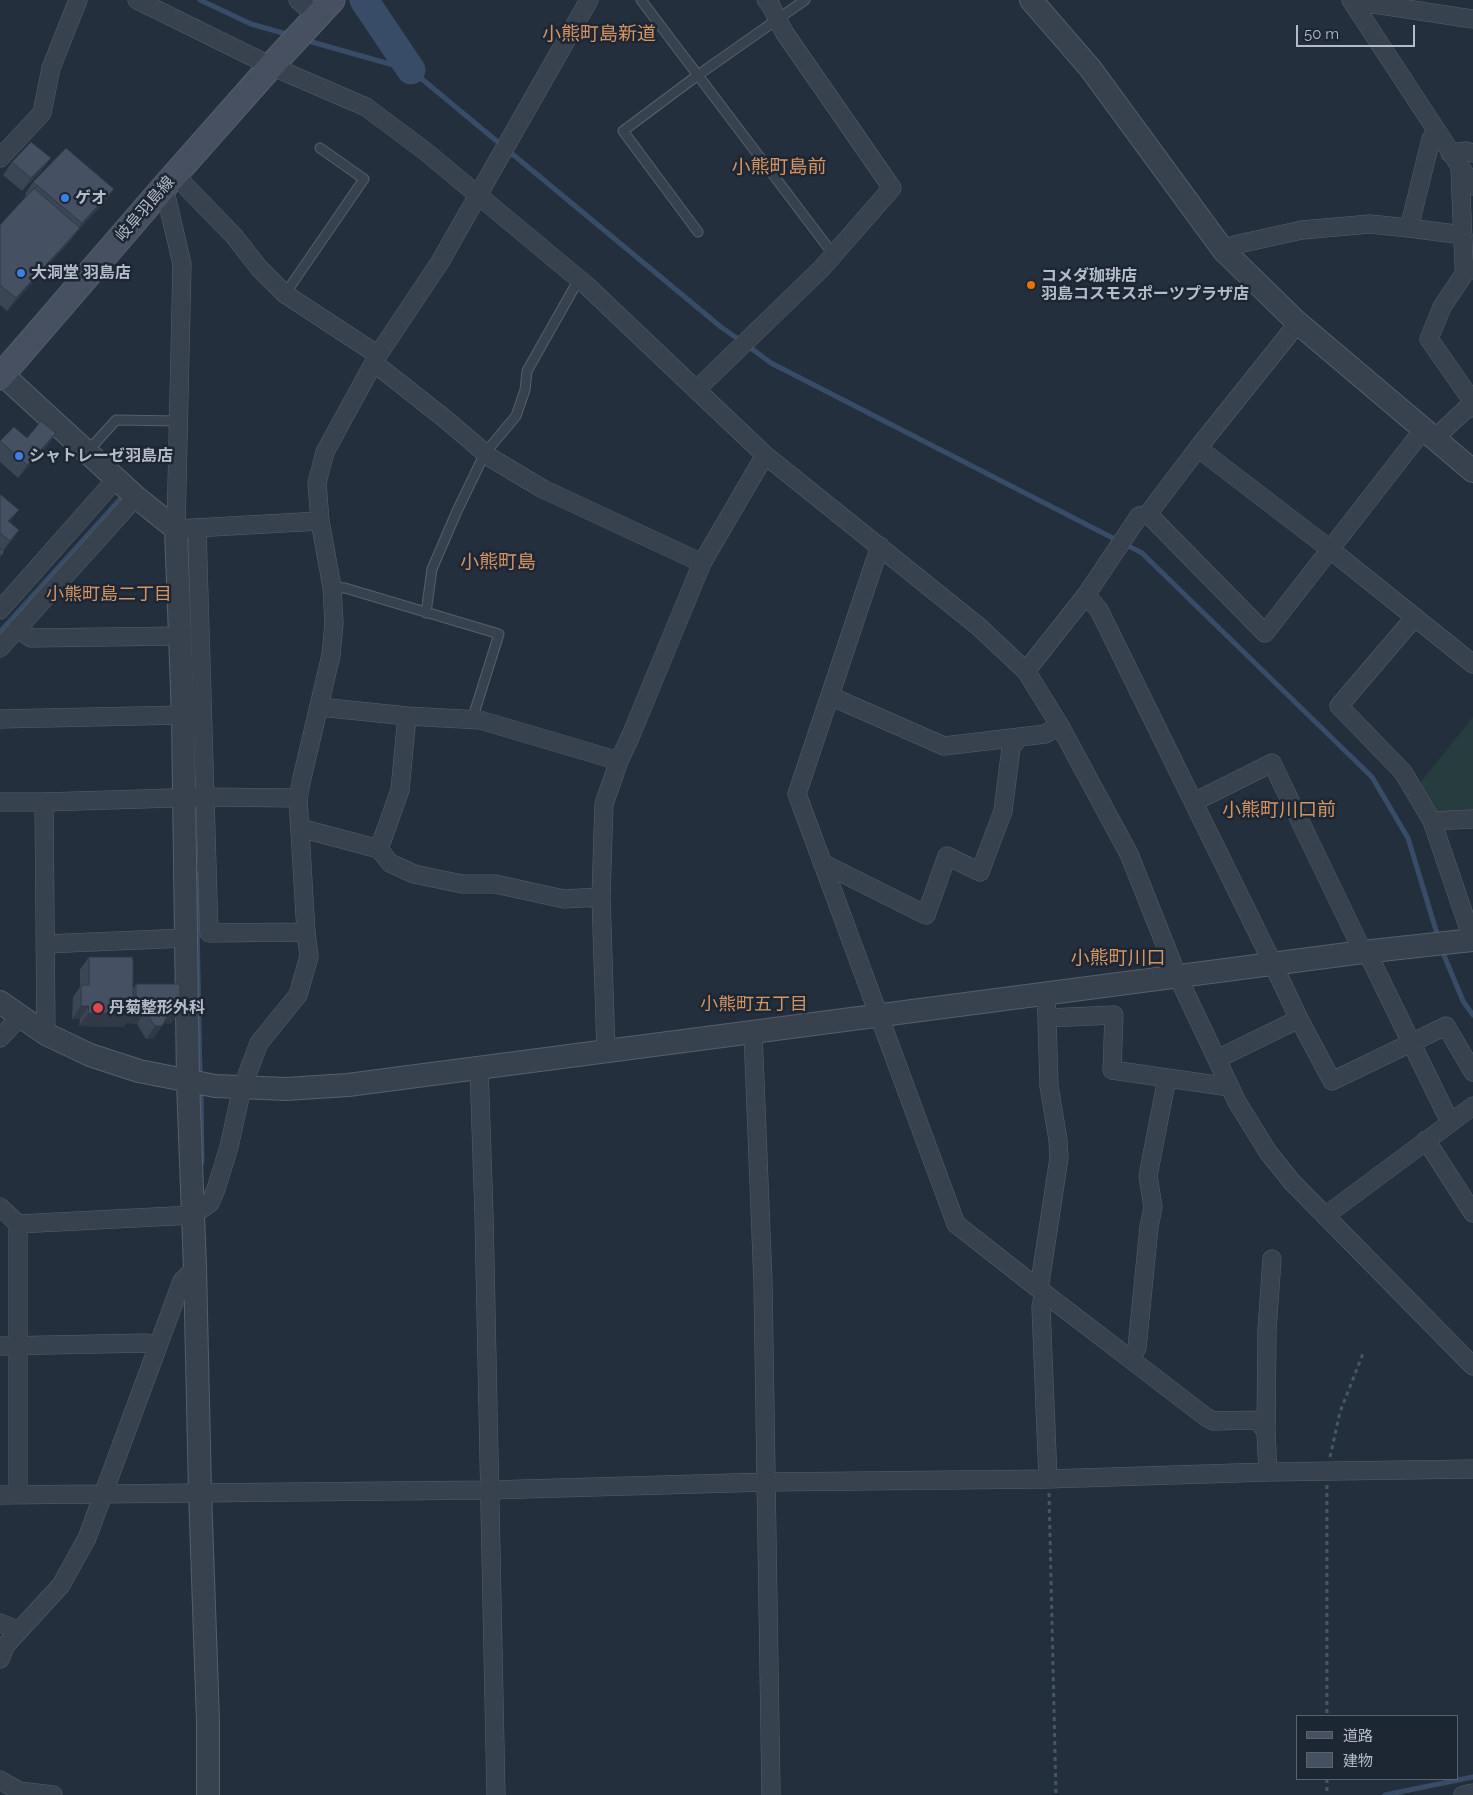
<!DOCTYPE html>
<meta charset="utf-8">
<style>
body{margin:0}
#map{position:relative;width:1473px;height:1795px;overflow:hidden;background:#242f3e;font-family:Raleway,"Noto Sans JP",sans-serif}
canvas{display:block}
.legend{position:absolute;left:1296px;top:1715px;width:162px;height:65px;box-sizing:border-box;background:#1d2633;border:1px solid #59626f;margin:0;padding:6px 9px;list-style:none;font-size:15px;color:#b4bcc9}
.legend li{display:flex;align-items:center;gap:10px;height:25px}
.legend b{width:25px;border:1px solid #59626f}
.scale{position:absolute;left:1296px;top:25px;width:119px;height:22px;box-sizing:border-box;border:2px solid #b4bcc9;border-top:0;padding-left:6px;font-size:15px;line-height:18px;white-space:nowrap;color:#b4bcc9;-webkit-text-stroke:4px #1d2633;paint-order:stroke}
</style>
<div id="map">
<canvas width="1473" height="1795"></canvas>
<ul class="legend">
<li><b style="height:6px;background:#465061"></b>道路</li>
<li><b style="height:14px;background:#455162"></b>建物</li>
</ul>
<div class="scale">50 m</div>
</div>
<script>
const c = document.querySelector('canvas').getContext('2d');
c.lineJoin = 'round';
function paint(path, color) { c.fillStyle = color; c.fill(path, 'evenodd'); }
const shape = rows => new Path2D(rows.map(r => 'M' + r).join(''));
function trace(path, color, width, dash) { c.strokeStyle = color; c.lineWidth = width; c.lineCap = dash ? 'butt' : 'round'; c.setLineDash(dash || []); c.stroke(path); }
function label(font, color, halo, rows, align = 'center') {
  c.font = font + ' Raleway,"Noto Sans JP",sans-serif'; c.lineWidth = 5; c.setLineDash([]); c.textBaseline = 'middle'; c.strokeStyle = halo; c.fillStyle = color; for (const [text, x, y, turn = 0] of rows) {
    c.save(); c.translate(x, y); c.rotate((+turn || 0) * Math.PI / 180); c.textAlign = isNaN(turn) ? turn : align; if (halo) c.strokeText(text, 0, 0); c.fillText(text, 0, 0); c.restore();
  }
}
paint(shape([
 [1473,717,1473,812,1438,813,1419,784]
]), '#263c3f');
trace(shape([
 [200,0,251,24,290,35],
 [305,40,411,70,721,327,741,341],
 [748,346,771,363,1142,553,1372,777,1408,838,1438,937],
 [0,632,124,495],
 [196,873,200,1077],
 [1441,948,1463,1001,1473,1015],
 [201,1088,202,1162],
 [1385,1795,1473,1777]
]), '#394c67', 5);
trace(shape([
 [364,0,411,70]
]), '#394c67', 29);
const service = shape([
 [641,0,833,254],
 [698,232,623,131,698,75,805,0],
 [285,294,364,179,320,148],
 [88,451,116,420,179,421],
 [332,587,345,588,499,634,472,720],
 [426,613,432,569,457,511,485,453,516,416,525,390,527,371,579,279]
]);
const minor = shape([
 [137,0,271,66,366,107,425,151,586,285,765,455,978,626,1026,671,1060,726,1129,854,1178,977,1237,1102,1268,1152,1292,1182,1473,1366],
 [298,0,318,17],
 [1351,0,1473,186],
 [1355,5,1374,4,1473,19],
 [1450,153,1466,151,1473,153],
 [0,158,42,113,51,68,78,0],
 [1460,168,1464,266,1473,270],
 [175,175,234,236,259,268,285,294,378,355],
 [164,187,182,264,176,529,320,521],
 [1409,228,1463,235],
 [1224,251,1234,245,1302,230,1370,224,1409,228,1431,139,1436,131],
 [1468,268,1442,307,1429,339,1473,402],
 [374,363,444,418,491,458,543,489,702,563],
 [696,390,821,269,892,188,784,32,771,6,766,0],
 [1434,439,1465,410,1473,407],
 [1198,448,1331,550,1473,664],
 [1148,514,1265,633,1423,430],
 [197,529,209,933,306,932],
 [880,546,797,794,956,1224,1044,1293,1206,1417,1213,1421,1258,1420,1266,1432,1268,1472],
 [1086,595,1099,610,1273,964,1299,1019,1332,1081,1446,1026,1473,1072],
 [0,610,116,479],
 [1414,618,1339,706,1403,772,1432,821,1473,819],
 [17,628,31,638,181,636],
 [0,648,136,497],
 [1026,671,1086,595,1139,516,1148,514,1198,448,1298,323],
 [830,696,944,746,1045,734,1060,726],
 [320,707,407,716,480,720,619,761],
 [0,719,183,715],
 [0,802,44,802,206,797,298,798],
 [44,802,46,1034],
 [1194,802,1272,763,1363,952],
 [1432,821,1473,941],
 [300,828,379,849,390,863,414,874,462,884,495,884,564,899,601,897],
 [379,849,400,790,407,716],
 [822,863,926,915,947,856,980,872,1003,811,1011,748,1019,737],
 [45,944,186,938],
 [1367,952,1450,1122],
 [1046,994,1047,1018,1114,1015,1112,1070,1230,1087],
 [753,1032,763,1283,771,1795],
 [0,1038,20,1017],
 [606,1051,601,897,604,804,619,761,631,735,702,563,765,455],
 [1217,1059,1299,1019],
 [479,1067,484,1215,496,1795],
 [1426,1140,1473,1213],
 [0,1207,18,1224,193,1215,210,1203,216,1189,229,1147,242,1088,259,1043,298,995,309,957,306,932,298,798,302,778,331,655,334,623,332,587,320,521,317,483,325,452,378,355,440,262,589,0],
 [1325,1216,1473,1106],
 [1039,1289,1059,1158,1058,1140,1049,1086,1047,1018],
 [1044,1293,1041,1307,1048,1479],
 [0,1346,147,1343,158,1345],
 [1131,1359,1137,1348,1149,1227,1153,1207,1148,1176,1167,1078],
 [1266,1432,1267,1330,1272,1259],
 [0,1495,490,1490,766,1482,1048,1479,1268,1472,1473,1469],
 [18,1495,18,1224],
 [0,1623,18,1630],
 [0,1659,6,1645,61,1585,87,1538,182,1281,195,1268],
 [0,1780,19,1791,53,1795],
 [1463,1795,1473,1793]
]);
const tertiary = shape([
 [1031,0,1090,68,1224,251,1298,323,1473,471],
 [2,374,136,497,176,529,183,715,188,1082,195,1268,200,1492,208,1721,208,1795],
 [0,1002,46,1034,90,1055,139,1071,215,1086,286,1089,348,1085,1363,952,1473,940]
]);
const secondary = shape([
 [0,377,164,187,271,66,332,0]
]);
trace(service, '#565f6c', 11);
trace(minor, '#565f6c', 19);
trace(tertiary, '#565f6c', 24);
trace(secondary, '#565f6c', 27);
trace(shape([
 [1330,1457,1340,1412,1364,1351],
 [1327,1485,1327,1716],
 [1049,1493,1056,1795],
 [1327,1779,1327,1795]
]), '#44595c', 3, [4, 4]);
trace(service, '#38414e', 9);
trace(minor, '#38414e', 18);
trace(tertiary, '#38414e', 22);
trace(secondary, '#465061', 25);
paint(shape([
 [12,162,42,170,22,191,3,175],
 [33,182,105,202,78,230,71,240,7,311,0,305,0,225,26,196,25,194],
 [56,433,47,446,18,478,0,462,0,441],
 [0,494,10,523,19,530,3,551,0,558],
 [89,957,133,988,136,984,171,1024,164,1023,153,1039,146,1039,137,1024,127,1023,127,1022,124,1027,79,1026,80,1019,72,1019,73,997,80,987,80,969]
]), '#3b4654');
paint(shape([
 [51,158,42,170,22,191,31,178],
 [114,189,105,202,78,230,71,240,7,311,16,298,74,234,82,223],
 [56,433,47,446,18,478,27,465],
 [19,510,10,522,8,521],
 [19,530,10,543,1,554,10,541],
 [81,1006,89,1006,80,1019,72,1019],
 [136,1011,145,1011,137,1024,127,1023],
 [170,1011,180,1011,171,1024,162,1023],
 [88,1013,133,1014,124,1027,79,1026],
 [155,1026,162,1026,153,1039,146,1039]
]), '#303945');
const building = shape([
 [31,142,51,158,31,178,12,162,31,142],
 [66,148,114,189,82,223,33,182,66,148],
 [34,188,80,228,16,298,0,285,0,225,34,188],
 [41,421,56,433,27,465,0,441,14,427,27,438,41,421],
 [0,494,19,510,8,521,19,530,10,541,0,533,0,494],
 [0,548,4,552,0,557,0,548],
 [89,957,133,957,133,1014,88,1013,89,1006,81,1006,81,985,89,985,89,957],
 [136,984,180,984,180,1011,170,1011,162,1026,155,1026,145,1011,136,1011,136,984]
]);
paint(building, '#455162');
trace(building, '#303945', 1);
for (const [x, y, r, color] of [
 [65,198,5,"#3f7fe0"],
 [21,273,5,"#3f7fe0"],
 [1031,285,5,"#e8710a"],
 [19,456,5,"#3f7fe0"],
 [98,1008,6,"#e0444e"]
]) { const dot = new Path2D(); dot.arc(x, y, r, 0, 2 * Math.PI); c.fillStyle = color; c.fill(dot); trace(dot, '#1d2633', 2); }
label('bold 16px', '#b4bcc9', '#1d2633', [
 ["ゲオ",75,198],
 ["大洞堂 羽島店",31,273],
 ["コメダ珈琲店",1041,276],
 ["羽島コスモスポーツプラザ店",1041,294],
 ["シャトレーゼ羽島店",29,456],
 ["丹菊整形外科",109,1008]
], 'left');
label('16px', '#b4bcc9', '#1d2633', [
 ["岐阜羽島線",145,209,-49]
]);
label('18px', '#d59563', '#1d2633', [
 ["小熊町島二丁目",109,595],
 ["小熊町五丁目",754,1005]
]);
label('19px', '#d59563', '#1d2633', [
 ["小熊町島新道",599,34],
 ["小熊町島前",779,167],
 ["小熊町島",498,562],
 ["小熊町川口前",1279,810],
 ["小熊町川口",1118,958]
]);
</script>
